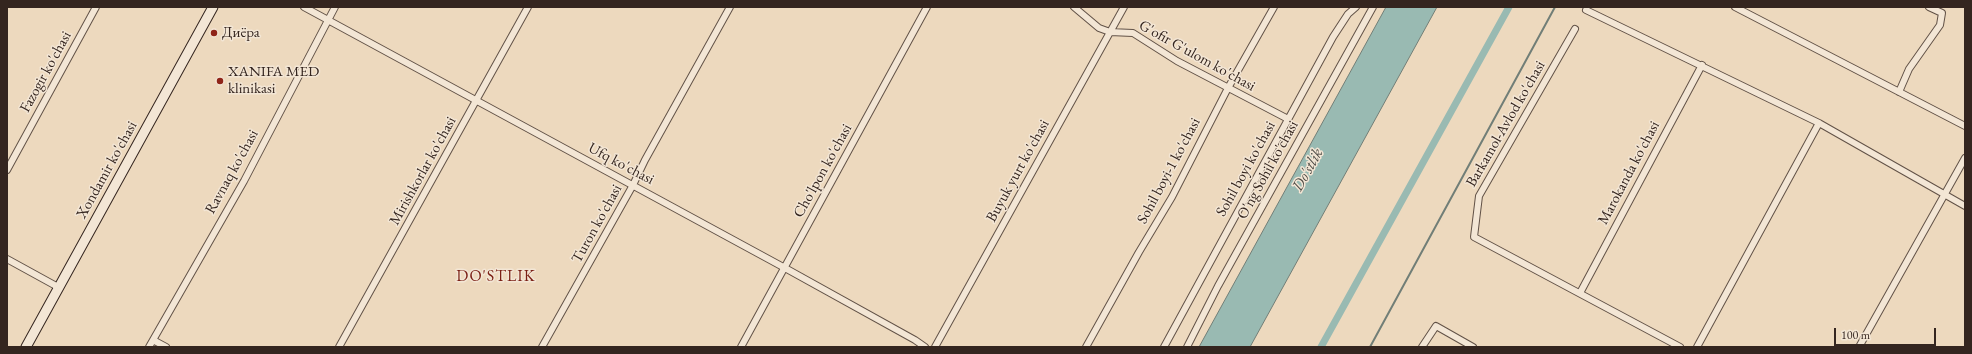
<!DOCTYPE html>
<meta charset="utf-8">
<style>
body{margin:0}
#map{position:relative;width:1972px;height:354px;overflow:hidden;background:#edd9be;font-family:"EB Garamond",serif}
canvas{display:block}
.frame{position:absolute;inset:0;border:8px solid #34251f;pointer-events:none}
.scale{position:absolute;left:1834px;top:328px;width:102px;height:18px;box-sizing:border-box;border:2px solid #34251f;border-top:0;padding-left:5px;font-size:12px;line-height:14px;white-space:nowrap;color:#34251f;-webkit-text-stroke:3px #f3e6d5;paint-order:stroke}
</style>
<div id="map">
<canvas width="1972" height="354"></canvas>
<div class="frame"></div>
<div class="scale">100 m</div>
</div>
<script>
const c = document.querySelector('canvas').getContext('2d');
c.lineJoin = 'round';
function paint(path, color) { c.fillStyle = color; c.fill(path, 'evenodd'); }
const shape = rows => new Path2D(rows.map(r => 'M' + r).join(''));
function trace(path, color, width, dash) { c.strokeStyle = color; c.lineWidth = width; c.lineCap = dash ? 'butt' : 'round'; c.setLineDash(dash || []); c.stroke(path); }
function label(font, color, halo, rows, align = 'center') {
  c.font = font + ' "EB Garamond",serif'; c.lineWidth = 3; c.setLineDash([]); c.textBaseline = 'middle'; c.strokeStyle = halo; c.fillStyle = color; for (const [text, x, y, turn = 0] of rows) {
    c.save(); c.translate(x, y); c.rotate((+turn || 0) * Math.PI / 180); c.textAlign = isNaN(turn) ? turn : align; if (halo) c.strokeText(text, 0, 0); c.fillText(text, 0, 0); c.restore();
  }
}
const water = shape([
 [1386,7,1437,7,1250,347,1199,347,1386,7]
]);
paint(water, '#99bab2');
trace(water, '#717e77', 1);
trace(shape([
 [1370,347,1555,7]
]), '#717e77', 2);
trace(shape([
 [1321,347,1509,7]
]), '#99bab2', 7);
const street = shape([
 [304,7,785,268,915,340,925,347],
 [1074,7,1099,28,1110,32,1133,33,1177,61,1288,119],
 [1735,7,1965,126],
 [1586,10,1819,123,1965,206],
 [1575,29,1479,196,1474,237,1680,347],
 [1899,92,1909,69,1940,25,1942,13,1929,7],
 [7,170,96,7],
 [7,259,58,287],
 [1580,293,1702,65],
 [153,340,166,347],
 [149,347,244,181,335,7],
 [339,347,528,7],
 [542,347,633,185,645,160,730,7],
 [741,347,927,7],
 [935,347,1124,7],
 [1086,347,1139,252,1172,197,1228,88,1274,7],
 [1164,347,1333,37,1348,14,1356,7],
 [1187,347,1218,286,1373,7],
 [1422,347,1436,326,1473,347],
 [1697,347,1819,123],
 [1859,347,1965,158]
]);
const secondary = shape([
 [26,347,213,7]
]);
trace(street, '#625247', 8);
trace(secondary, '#34251f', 11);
trace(street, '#f3e6d5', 6);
trace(secondary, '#f3e6d5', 9);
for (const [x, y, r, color] of [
 [214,33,4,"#8f2418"],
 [220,81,4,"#8f2418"]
]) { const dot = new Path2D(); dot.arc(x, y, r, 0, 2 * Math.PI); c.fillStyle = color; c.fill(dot); trace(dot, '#f3e6d5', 1.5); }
label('15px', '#34251f', '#f3e6d5', [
 ["Диёра",222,33],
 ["XANIFA MED",228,72],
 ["klinikasi",228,89]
], 'left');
label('15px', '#34251f', '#f3e6d5', [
 ["G'ofir G'ulom ko'chasi",1197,56,29],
 ["Fazogir ko'chasi",46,72,-61],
 ["Barkamol-Avlod ko'chasi",1506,124,-60],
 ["Ufq ko'chasi",621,164,28],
 ["Sohil boyi ko'chasi",1246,169,-61],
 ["Xondamir ko'chasi",107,170,-61],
 ["O'ng Sohil ko'chasi",1268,170,-61],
 ["Mirishkorlar ko'chasi",423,171,-61],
 ["Cho'lpon ko'chasi",823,171,-61],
 ["Buyuk yurt ko'chasi",1018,171,-61],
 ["Sohil boyi-1 ko'chasi",1169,171,-62],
 ["Ravnaq ko'chasi",232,172,-61],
 ["Marokanda ko'chasi",1629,173,-62],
 ["Turon ko'chasi",597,224,-61]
]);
label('italic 16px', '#4d4a44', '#f3e6d5', [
 ["Do'stlik",1308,170,-61]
]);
c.letterSpacing = '1px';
label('16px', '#7a1f14', '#f3e6d5', [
 ["DO'STLIK",496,277]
]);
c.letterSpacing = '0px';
</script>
